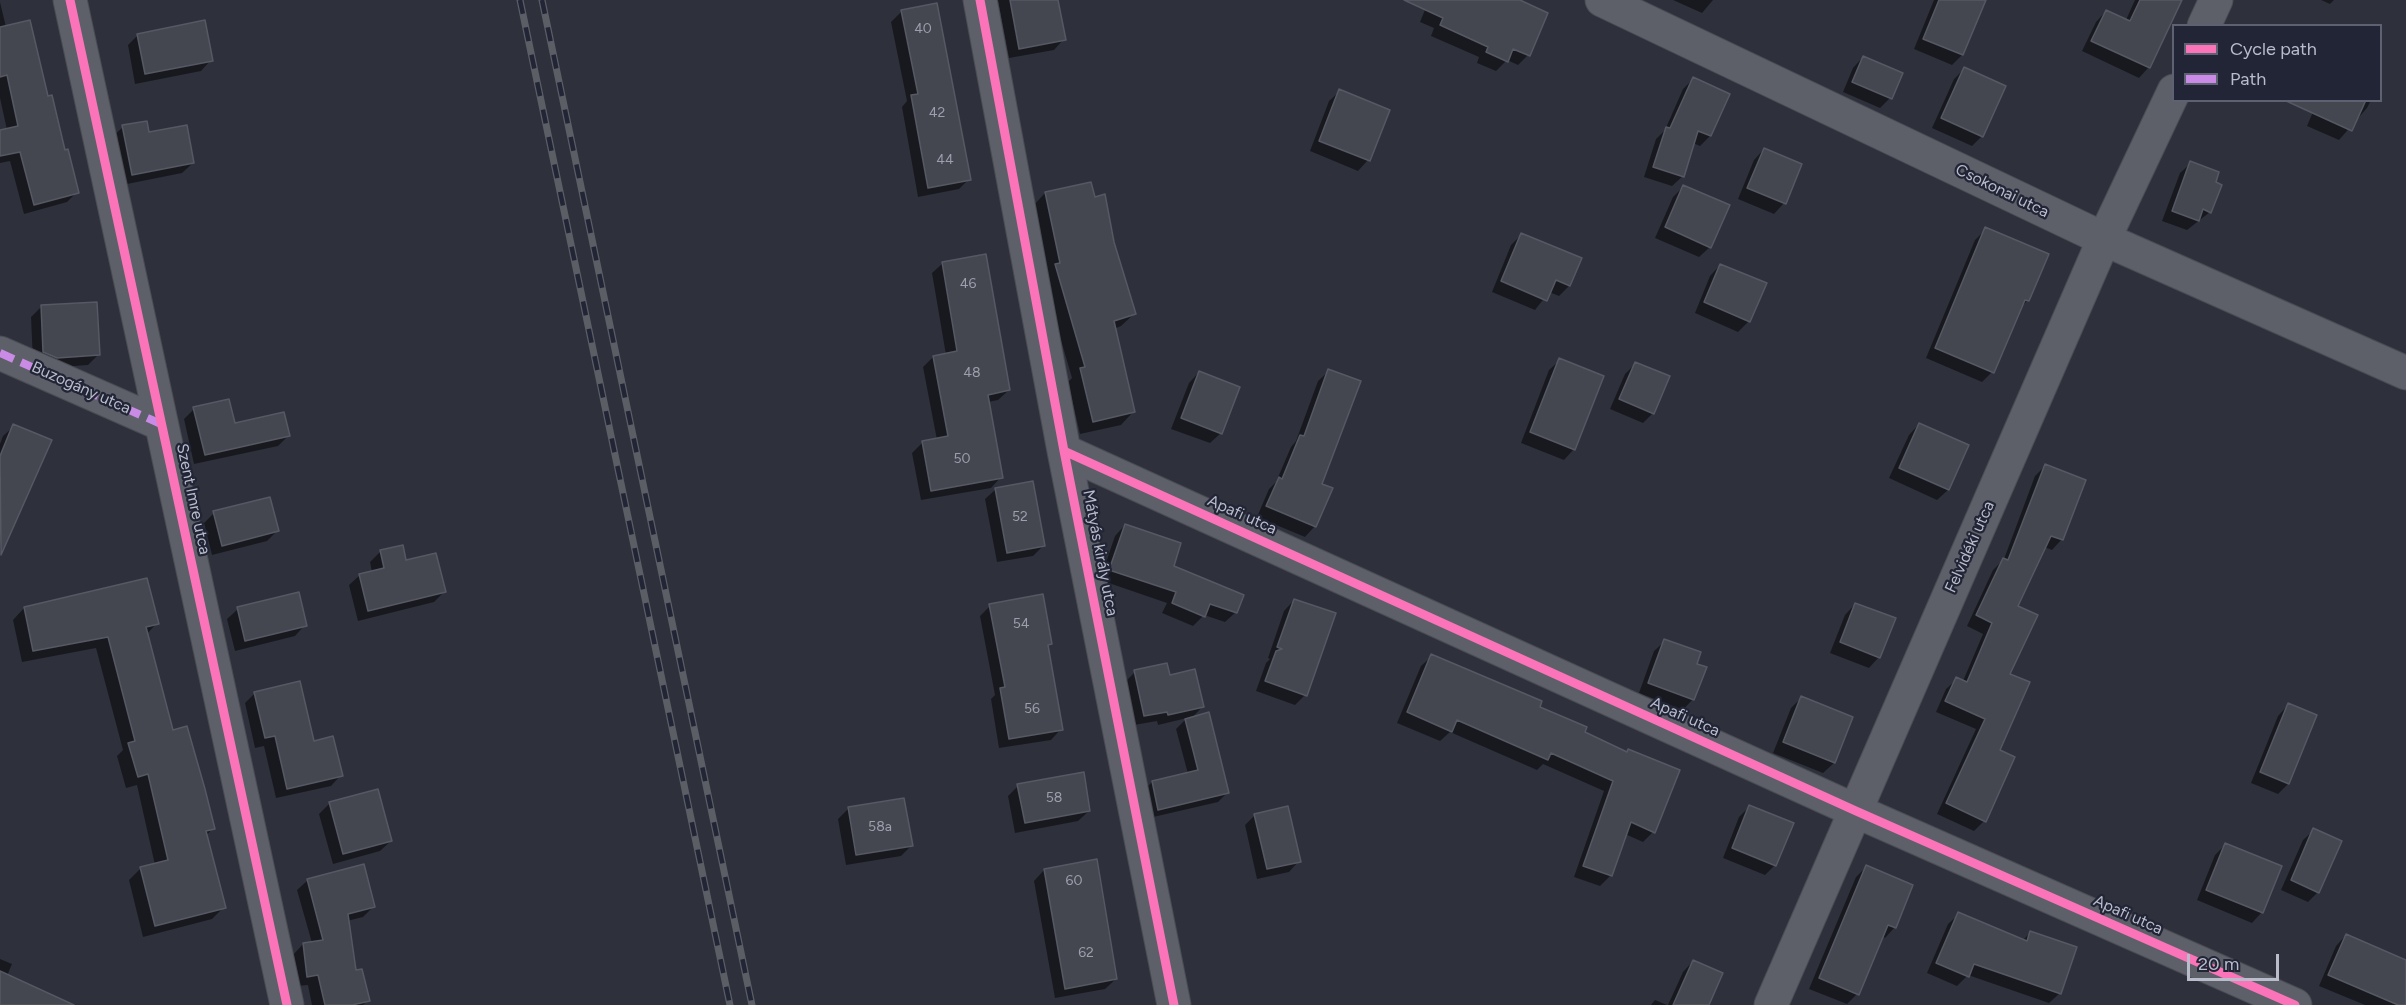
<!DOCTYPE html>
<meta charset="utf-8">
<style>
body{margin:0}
#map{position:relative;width:2406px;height:1005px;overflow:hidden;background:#2e303b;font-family:Figtree,sans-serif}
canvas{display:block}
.legend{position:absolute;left:2172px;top:24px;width:210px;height:78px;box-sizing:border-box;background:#212536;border:2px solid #5e6172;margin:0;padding:8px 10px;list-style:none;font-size:18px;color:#b9bccb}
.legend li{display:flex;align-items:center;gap:12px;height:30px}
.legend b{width:30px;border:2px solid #5e6172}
.scale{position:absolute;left:2187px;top:954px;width:92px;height:27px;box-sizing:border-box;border:3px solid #b9bccb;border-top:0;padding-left:8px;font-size:18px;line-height:21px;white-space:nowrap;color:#b9bccb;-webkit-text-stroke:4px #212536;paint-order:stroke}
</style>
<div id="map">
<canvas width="2406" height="1005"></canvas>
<ul class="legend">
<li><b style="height:8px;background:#fb73b8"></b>Cycle path</li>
<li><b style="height:8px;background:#ca8be6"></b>Path</li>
</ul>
<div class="scale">20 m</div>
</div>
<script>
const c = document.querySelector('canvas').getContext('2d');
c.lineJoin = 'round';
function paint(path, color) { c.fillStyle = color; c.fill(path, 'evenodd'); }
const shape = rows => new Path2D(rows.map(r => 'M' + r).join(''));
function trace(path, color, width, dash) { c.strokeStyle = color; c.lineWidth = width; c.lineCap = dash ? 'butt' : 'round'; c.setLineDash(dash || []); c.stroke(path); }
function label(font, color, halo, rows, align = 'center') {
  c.font = font + ' Figtree,sans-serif'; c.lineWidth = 4.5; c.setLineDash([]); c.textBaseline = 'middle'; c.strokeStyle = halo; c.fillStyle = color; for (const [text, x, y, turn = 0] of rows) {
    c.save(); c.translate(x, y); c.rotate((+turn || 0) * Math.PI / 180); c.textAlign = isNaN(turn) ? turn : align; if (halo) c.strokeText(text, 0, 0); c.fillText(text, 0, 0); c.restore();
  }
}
paint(shape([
 [998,0,1056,0,1064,39,1054,50,1009,58],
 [1429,0,1515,0,1528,55,1518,65,1507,60,1496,71,1477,63,1479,57,1431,36,1434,28,1420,22],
 [1673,0,1713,0,1702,13],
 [1934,0,1984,0,1962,55,1952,65,1914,49],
 [2135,0,2180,0,2149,67,2139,78,2082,51,2096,22,2106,11,2126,20],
 [2321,0,2334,0,2330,4],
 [0,2,6,27,46,98,77,192,67,202,24,214,10,161,0,163,0,131,7,130,0,98],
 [902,11,969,179,959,189,918,197,902,107,907,101,891,22],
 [138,35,211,60,201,71,135,84,128,45],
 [1863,57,1890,98,1880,108,1843,92,1853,68],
 [1964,69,1982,136,1972,146,1932,128,1954,79],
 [1693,79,1710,136,1700,146,1693,143,1683,176,1672,186,1644,177,1656,139,1665,130,1683,89],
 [1340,91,1368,160,1358,171,1310,151,1329,101],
 [2318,100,2371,100,2367,108,2339,140,2307,126],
 [123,127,193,163,182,173,122,185,112,137],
 [1764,149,1801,165,1784,203,1774,214,1738,199,1754,160],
 [2191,163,2214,183,2210,212,2187,230,2162,221,2180,173],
 [1684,186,1710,247,1699,257,1655,238,1673,197],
 [1045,193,1094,198,1113,242,1134,314,1121,326,1114,329,1133,412,1121,425,1080,434,1068,382,1072,378,1043,278,1033,206],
 [1986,229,2028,300,2019,309,1992,372,1982,382,1926,358,1975,240],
 [1522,234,1580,259,1569,286,1559,296,1549,292,1535,310,1492,292,1511,245],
 [943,263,1009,390,998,400,988,402,1001,477,991,488,921,500,912,453,922,443,937,440,923,367,933,357,946,355,932,273],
 [1720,265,1749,321,1738,332,1695,313,1710,276],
 [42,306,98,355,88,365,46,368,33,362,31,317],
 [1560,360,1574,449,1564,460,1521,443,1549,370],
 [1635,364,1653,413,1643,423,1610,409,1625,374],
 [1329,371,1315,526,1305,537,1257,517,1269,489,1276,482,1291,447,1296,441,1318,381],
 [1199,372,1221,433,1210,443,1171,429,1189,383],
 [194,409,234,425,288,436,278,446,194,464,184,419],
 [1919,424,1967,446,1948,490,1937,500,1889,478,1909,435],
 [14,426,22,499,0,554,0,444,3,436],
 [2045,466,2062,539,2052,550,2044,547,2016,606,1998,750,1984,821,1974,831,1937,814,1976,729,1936,712,1946,689,1957,679,1963,681,1983,634,1967,626,1993,570,2004,559,2035,476],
 [996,489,1043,546,1033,556,997,562,985,499],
 [214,513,277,531,267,541,212,555,204,523],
 [1125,525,1172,566,1236,612,1225,622,1204,615,1193,626,1162,613,1167,603,1100,580,1115,536],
 [380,552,405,562,444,592,434,602,358,621,349,585,360,575,372,572,370,562],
 [1294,600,1305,695,1295,705,1256,691,1266,663,1270,659,1268,658,1284,611],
 [1855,604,1879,657,1869,668,1830,653,1845,615],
 [990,606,1051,643,1047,647,1061,729,1051,740,999,748,991,699,995,695,980,616],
 [24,608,157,623,147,634,172,732,213,828,206,836,224,907,212,919,143,937,129,880,141,868,155,865,137,785,126,788,117,756,123,750,96,648,22,662,13,620],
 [238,609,305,625,295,636,235,651,227,619],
 [1665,641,1695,665,1693,699,1683,710,1639,693,1654,651],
 [1432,656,1626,753,1653,832,1643,842,1625,834,1610,876,1600,886,1574,877,1604,791,1543,764,1537,770,1450,732,1440,741,1397,723,1421,666],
 [1135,672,1169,676,1202,707,1191,719,1227,793,1218,802,1149,818,1143,791,1152,782,1188,774,1176,729,1187,718,1158,725,1157,721,1134,725,1125,682],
 [255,693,313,742,341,775,331,786,276,798,264,746,255,748,245,703],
 [1801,698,1851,718,1834,763,1823,773,1773,753,1791,708],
 [2288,705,2288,784,2278,794,2251,783,2278,716],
 [1018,786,1089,811,1078,821,1015,833,1008,796],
 [330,803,391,841,380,851,333,864,319,814],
 [1749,807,1775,865,1765,875,1723,858,1739,817],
 [848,809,911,846,901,856,846,865,838,819],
 [1255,815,1299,861,1289,872,1257,879,1245,825],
 [2314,830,2318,892,2308,902,2281,890,2303,840],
 [2225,845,2262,912,2252,923,2197,900,2215,855],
 [1866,867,1895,927,1885,938,1882,936,1857,994,1847,1004,1809,989,1856,877],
 [1044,870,1116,979,1105,989,1055,998,1034,881],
 [308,880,374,906,363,917,347,921,355,972,368,1000,363,1005,312,1005,308,985,297,986,293,955,303,944,312,943,297,890],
 [1959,914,2022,941,2031,932,2060,993,2049,1003,1968,975,1957,986,1927,973,1948,924],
 [2346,935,2406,961,2406,1005,2365,1005,2319,986,2336,946],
 [0,959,12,964,7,976,70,1005,0,1005],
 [1693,961,1706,1005,1668,1005,1683,972],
 [1655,1000,1667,1005,1651,1005]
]), '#0007');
const building = shape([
 [1010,0,1058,0,1066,40,1019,49,1010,0],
 [1404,0,1520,0,1548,13,1530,56,1513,49,1508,62,1486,52,1488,47,1440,25,1443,18,1404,0],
 [1939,0,1986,0,1963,55,1923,39,1939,0],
 [2140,0,2182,0,2150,68,2091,41,2106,10,2130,21,2140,0],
 [937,3,971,180,928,188,911,95,918,94,901,10,937,3],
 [30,20,48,96,52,95,65,150,68,149,79,193,34,205,20,152,0,156,0,130,18,126,7,75,0,77,0,27,30,20],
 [205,20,213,61,145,74,137,34,205,20],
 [1863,56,1903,73,1892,99,1852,82,1863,56],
 [1964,67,2006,86,1983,137,1941,118,1964,67],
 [1693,77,1730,94,1711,136,1698,131,1684,177,1653,167,1666,127,1670,128,1693,77],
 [1339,89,1390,110,1370,161,1319,141,1339,89],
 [2284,100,2366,100,2352,131,2284,100],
 [147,121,149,132,187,125,194,163,132,175,122,125,147,121],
 [1764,148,1802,164,1786,204,1747,188,1764,148],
 [2190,161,2219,172,2216,182,2222,185,2211,213,2203,209,2199,221,2172,211,2190,161],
 [1091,182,1095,197,1105,194,1114,242,1136,314,1114,321,1135,412,1093,422,1080,368,1085,367,1055,264,1060,263,1045,192,1091,182],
 [1683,185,1730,205,1711,248,1665,227,1683,185],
 [1985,227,2049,254,2029,301,2025,300,1994,373,1935,348,1985,227],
 [1521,233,1582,258,1570,286,1556,280,1547,301,1501,281,1521,233],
 [986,254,1010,390,988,395,1003,478,931,491,922,441,948,436,933,356,957,351,942,262,986,254],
 [1720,264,1767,283,1750,322,1704,302,1720,264],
 [97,302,100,355,57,358,43,352,41,305,97,302],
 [1559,358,1604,376,1575,450,1530,432,1559,358],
 [1635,362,1670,376,1654,414,1619,399,1635,362],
 [1328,369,1361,381,1322,484,1333,488,1316,527,1266,506,1279,477,1282,479,1300,435,1304,436,1328,369],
 [1199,371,1240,387,1222,434,1181,418,1199,371],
 [229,399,235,423,284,412,290,436,205,455,193,407,229,399],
 [1919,423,1969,445,1949,490,1899,468,1919,423],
 [13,424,52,440,1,555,0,456,13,424],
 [2045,464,2086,480,2063,540,2051,536,2018,606,2038,615,2010,674,2030,682,2000,750,2015,757,1986,822,1946,803,1985,719,1945,701,1956,677,1967,682,1992,623,1976,615,2003,558,2008,560,2045,464],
 [1033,481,1045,546,1007,553,995,488,1033,481],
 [270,497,279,531,222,546,213,511,270,497],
 [1125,524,1181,543,1174,566,1244,595,1237,613,1210,604,1205,617,1172,603,1176,592,1109,570,1125,524],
 [403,545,406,560,436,553,446,592,368,611,359,574,384,568,380,550,403,545],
 [147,578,159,624,146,627,173,730,187,726,205,789,215,829,206,831,226,908,155,926,140,867,168,860,148,774,138,777,128,743,135,741,108,637,33,651,24,607,147,578],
 [299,592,307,626,245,641,237,607,299,592],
 [1043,594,1052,644,1048,645,1063,730,1009,739,1000,688,1005,687,989,604,1043,594],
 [1294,599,1336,613,1307,696,1265,681,1276,651,1282,649,1277,647,1294,599],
 [1855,603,1896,618,1880,658,1840,642,1855,603],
 [1664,639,1701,652,1697,664,1707,667,1694,700,1648,683,1664,639],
 [1431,654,1542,701,1540,707,1587,727,1585,732,1627,752,1628,749,1680,770,1655,833,1631,822,1612,876,1583,866,1613,781,1551,753,1548,760,1457,720,1452,732,1407,712,1431,654],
 [1167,663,1170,675,1195,669,1204,707,1168,715,1167,712,1144,716,1134,670,1167,663],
 [300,681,314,741,333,736,343,776,287,789,275,736,265,738,254,692,300,681],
 [1801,696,1853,717,1835,763,1783,742,1801,696],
 [2288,703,2317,715,2289,784,2260,772,2288,703],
 [1209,712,1229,793,1158,810,1152,781,1198,770,1185,719,1209,712],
 [1084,772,1090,811,1025,823,1017,784,1084,772],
 [378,789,392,841,343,854,329,802,378,789],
 [904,798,913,846,856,855,848,807,904,798],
 [1749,805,1794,823,1776,866,1732,848,1749,805],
 [1288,806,1301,862,1267,869,1254,814,1288,806],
 [2313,828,2342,841,2319,893,2291,880,2313,828],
 [2225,843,2282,866,2263,913,2206,890,2225,843],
 [1097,859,1117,979,1065,989,1044,869,1097,859],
 [364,864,375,907,348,914,356,970,362,969,370,1001,352,1005,325,1005,318,975,307,977,303,943,323,940,307,879,364,864],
 [1866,865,1913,885,1896,928,1888,925,1859,995,1819,978,1866,865],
 [1958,912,2027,941,2030,931,2077,947,2061,994,1974,964,1969,977,1936,963,1958,912],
 [2346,934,2406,960,2406,1005,2398,1005,2328,975,2346,934],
 [1693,960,1723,973,1709,1005,1673,1005,1693,960],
 [0,971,74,1005,0,1005,0,971]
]);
paint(building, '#454750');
trace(building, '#565863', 1.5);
const minor = shape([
 [70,0,287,1005],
 [980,0,1064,451,1174,1005],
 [1602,0,2104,239,2406,373],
 [2204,26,2216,0],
 [0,353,161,424],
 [1064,451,1856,811,2295,1005],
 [1771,1005,2104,239,2174,91]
]);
trace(minor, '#4a4c54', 35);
trace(minor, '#5e6069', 33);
const rail = shape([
 [520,0,730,1005],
 [542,0,752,1005]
]);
trace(rail, '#5c5e66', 7);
trace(rail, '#212536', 4.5, [14]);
trace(shape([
 [0,353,161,424]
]), '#ca8be6', 8, [15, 8]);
trace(shape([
 [70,0,287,1005],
 [980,0,1064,451,1174,1005],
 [1064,451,1856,811,2295,1005]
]), '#fb73b8', 9);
label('14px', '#9c9fac', null, [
 ["40",923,29],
 ["42",937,113],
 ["44",945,160],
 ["46",968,284],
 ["48",972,373],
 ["50",962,459],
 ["52",1020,517],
 ["54",1021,624],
 ["56",1032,709],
 ["58",1054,798],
 ["58a",880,827],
 ["60",1074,881],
 ["62",1086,953]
]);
label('16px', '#b9bccb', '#212536', [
 ["Csokonai utca",2002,191,26],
 ["Buzogány utca",81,388,24],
 ["Szent Imre utca",193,499,78],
 ["Apafi utca",1242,515,24],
 ["Felvidéki utca",1970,547,-66],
 ["Mátyás király utca",1100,553,79],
 ["Apafi utca",1685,717,24],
 ["Apafi utca",2128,915,24]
]);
</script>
